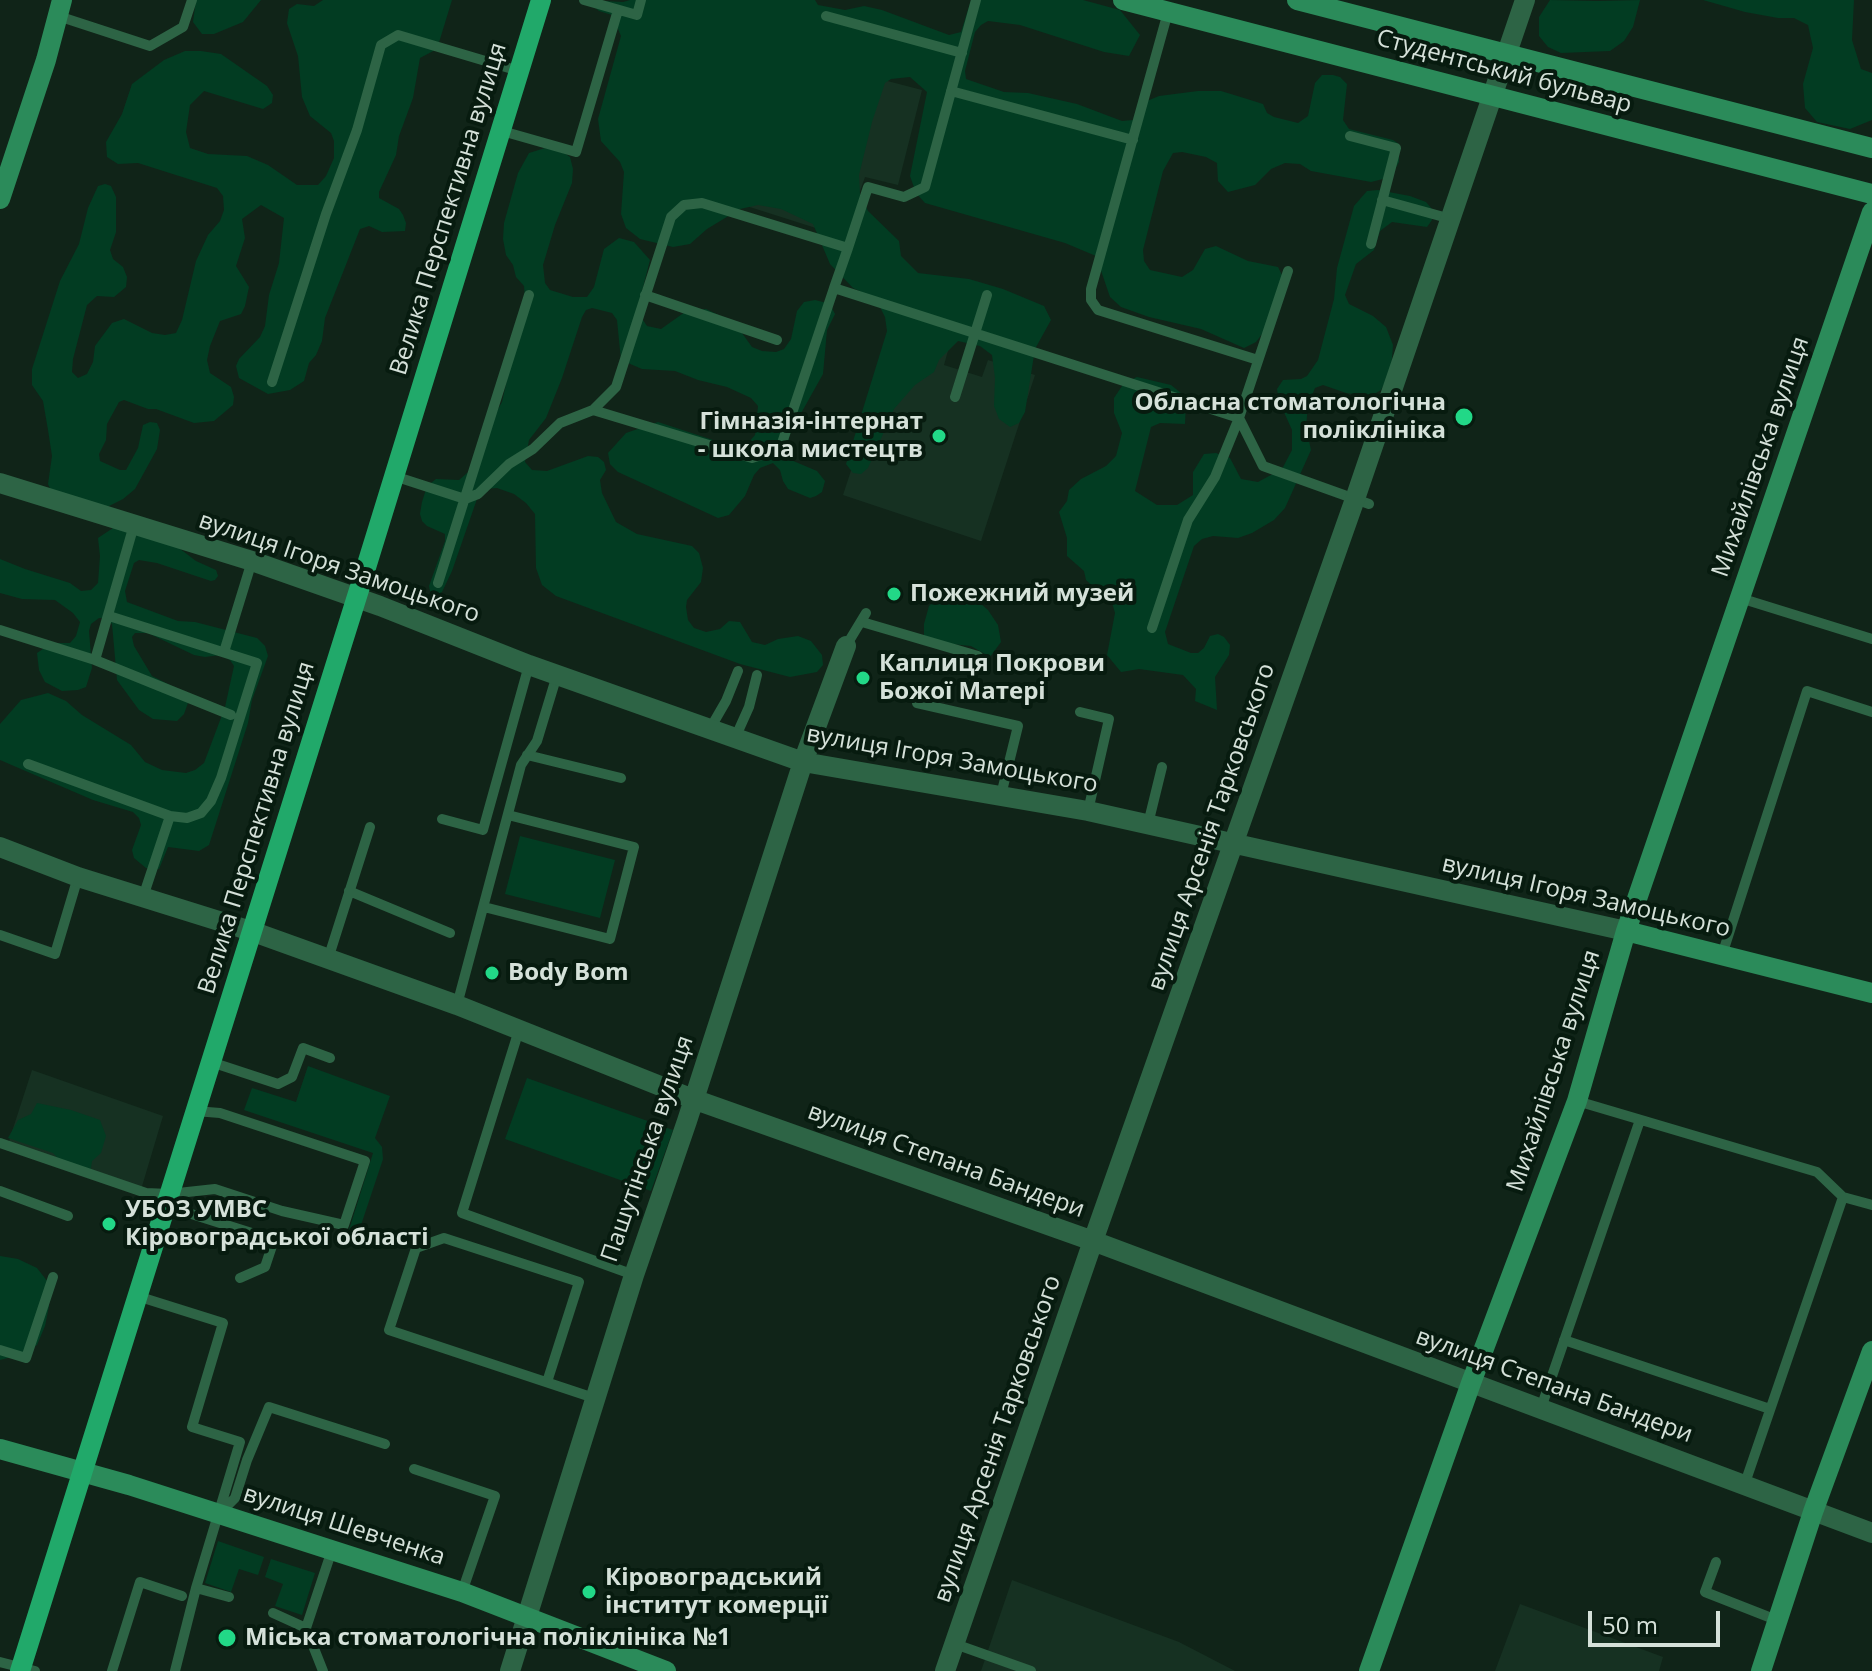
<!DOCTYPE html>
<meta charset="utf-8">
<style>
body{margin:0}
#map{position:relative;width:1872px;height:1671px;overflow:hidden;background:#102418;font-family:"Open Sans",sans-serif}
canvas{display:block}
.scale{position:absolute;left:1588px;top:1611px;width:132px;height:36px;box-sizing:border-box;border:4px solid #d5e1d9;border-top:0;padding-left:10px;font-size:24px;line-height:28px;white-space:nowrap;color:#d5e1d9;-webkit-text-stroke:6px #071b0f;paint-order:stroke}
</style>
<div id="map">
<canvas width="1872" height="1671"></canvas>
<div class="scale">50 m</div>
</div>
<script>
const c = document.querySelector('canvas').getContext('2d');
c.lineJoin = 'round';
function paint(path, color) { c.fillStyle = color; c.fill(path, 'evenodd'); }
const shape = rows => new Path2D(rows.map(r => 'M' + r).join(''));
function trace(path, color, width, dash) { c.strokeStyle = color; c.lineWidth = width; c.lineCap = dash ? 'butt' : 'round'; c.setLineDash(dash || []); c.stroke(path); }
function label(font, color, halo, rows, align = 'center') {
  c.font = font + ' "Open Sans",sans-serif'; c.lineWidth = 8; c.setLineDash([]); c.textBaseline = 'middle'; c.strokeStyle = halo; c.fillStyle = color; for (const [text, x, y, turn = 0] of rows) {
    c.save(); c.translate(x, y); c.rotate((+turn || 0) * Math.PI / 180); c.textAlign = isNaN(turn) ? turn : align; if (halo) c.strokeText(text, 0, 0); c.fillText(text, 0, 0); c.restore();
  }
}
paint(shape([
 [753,46,922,90,898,185,865,177,844,237,712,195],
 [897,330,949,347,944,365,982,377,988,360,1035,375,981,541,843,495],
 [32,1070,163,1116,140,1193,6,1150],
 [1012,1580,1179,1642,1235,1671,981,1671],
 [1520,1604,1663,1657,1659,1671,1495,1671]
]), '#163122');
paint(shape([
 [196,0,261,0,243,22,214,34,202,34,193,22],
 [323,0,452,0,437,49,420,58,413,98,399,136,396,155,379,192,379,198,399,209,403,215,406,223,405,231,382,232,369,226,360,229,325,318,322,341,316,355,309,363,304,381,290,390,268,394,239,378,236,366,239,359,260,337,265,326,269,295,279,263,284,218,261,205,242,219,245,238,236,266,249,287,245,306,241,314,220,321,210,346,207,360,210,373,231,387,234,397,233,405,214,421,194,423,156,409,148,409,124,400,119,402,107,424,106,440,99,454,100,461,120,470,126,470,138,448,143,425,150,422,157,423,160,430,157,449,135,489,123,499,101,510,54,498,48,484,52,456,48,430,43,401,32,385,32,369,60,281,79,244,88,208,98,186,105,184,111,186,116,197,116,232,110,250,113,259,123,267,127,277,126,287,114,297,97,296,87,305,73,359,72,372,78,378,87,374,93,362,95,346,112,323,124,319,152,333,165,335,176,333,182,320,196,261,208,235,220,221,224,210,223,196,217,188,138,163,118,164,107,157,106,142,122,114,132,84,164,60,185,51,201,51,221,54,267,86,273,95,272,103,263,109,204,91,190,105,186,132,190,148,208,154,247,156,268,165,297,185,318,185,326,176,334,158,334,141,331,133,310,116,302,97,298,56,287,23,289,9,297,4,314,6],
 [585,0,623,2,630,0,815,0,818,5,845,10,864,6,882,10,949,35,961,32,971,0,1083,0,1120,10,1140,35,1129,56,1104,52,1020,25,988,21,981,25,975,32,965,71,966,79,1004,92,1028,93,1077,104,1122,121,1133,120,1147,101,1159,96,1198,91,1221,91,1244,98,1263,104,1267,113,1274,117,1298,123,1308,116,1315,83,1322,75,1333,75,1340,77,1347,84,1343,120,1349,129,1393,140,1399,144,1399,162,1393,173,1383,179,1371,182,1311,171,1300,164,1285,163,1271,169,1255,185,1228,192,1218,181,1217,163,1206,157,1182,152,1173,153,1163,171,1143,250,1144,261,1150,270,1182,277,1193,270,1205,249,1216,246,1248,261,1278,267,1284,279,1268,326,1256,342,1244,348,1201,329,1149,317,1121,307,1110,297,1096,256,1065,243,925,203,916,193,910,176,927,92,910,77,891,79,885,83,872,122,859,175,860,194,868,211,899,241,901,256,918,273,969,279,1003,289,1044,306,1051,320,1035,349,1025,412,1019,423,1010,427,999,419,994,406,995,378,992,355,980,346,958,341,939,360,934,372,915,385,894,409,868,468,861,474,853,473,846,464,887,331,885,317,876,299,853,288,830,264,813,224,781,209,758,205,740,209,707,229,690,244,673,247,640,239,626,228,621,214,624,172,620,162,601,141,598,119,621,36,612,15,599,11],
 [1550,0,1597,1,1640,0,1633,27,1624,41,1610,51,1561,53,1548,47,1539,36,1539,17],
 [1703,0,1854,0,1852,40,1861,69,1872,73,1872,120,1850,129,1817,122,1805,108,1803,84,1813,48,1808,25,1794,18,1778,18,1745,12],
 [545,148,560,150,570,157,573,169,572,183,555,225,543,265,545,283,550,290,573,297,587,297,594,287,604,249,619,238,634,242,650,260,637,311,647,326,661,329,685,312,706,309,725,318,742,333,752,347,762,351,776,352,784,349,791,339,797,311,804,302,815,300,827,303,832,308,835,314,827,330,823,374,790,433,787,449,791,460,817,471,825,481,822,492,816,496,810,498,788,489,783,481,780,470,773,463,760,468,754,475,745,496,729,515,718,518,618,472,610,464,608,453,626,433,658,422,713,440,747,444,755,435,758,406,751,398,727,387,698,380,675,371,642,369,621,360,617,320,612,313,592,308,586,310,582,317,562,378,546,418,529,440,525,462,532,470,547,471,588,456,598,457,604,462,606,470,600,480,602,493,616,522,637,534,692,546,699,553,703,568,701,582,687,600,686,607,688,620,694,628,706,632,720,629,729,621,740,622,752,642,765,645,778,639,798,636,811,641,822,655,823,665,817,672,790,677,740,664,556,596,542,585,536,568,535,514,526,503,514,494,497,488,486,489,477,499,452,571,442,592,438,595,430,591,429,586,445,541,445,534,427,526,422,521,420,514,422,502,427,486,436,479,459,480,474,467,488,427,502,402,525,299,524,286,516,277,513,265,506,255,503,239,504,223,518,173,529,153],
 [1378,190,1410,196,1426,202,1432,209,1432,220,1427,227,1392,222,1380,231,1374,250,1356,264,1345,295,1349,304,1373,316,1386,327,1393,345,1391,372,1381,390,1371,396,1346,393,1323,385,1315,388,1308,405,1306,427,1311,450,1285,508,1274,520,1252,533,1238,538,1213,536,1202,539,1194,546,1165,632,1168,644,1191,653,1198,653,1204,648,1210,636,1218,634,1224,637,1230,645,1229,655,1215,677,1217,710,1195,701,1196,689,1183,675,1139,669,1121,672,1107,655,1115,613,1113,606,1109,598,1100,593,1086,580,1084,571,1067,556,1067,538,1059,512,1067,501,1069,490,1081,479,1106,466,1116,456,1122,433,1114,413,1114,398,1124,383,1137,377,1171,385,1181,393,1186,402,1185,424,1160,423,1151,427,1135,491,1157,505,1177,505,1193,495,1193,472,1204,454,1216,453,1230,458,1241,479,1258,482,1282,469,1292,450,1292,430,1279,401,1277,389,1283,380,1301,379,1307,376,1318,360,1334,299,1337,268,1354,206,1367,191],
 [116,526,175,545,196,561,216,570,218,576,215,580,211,581,157,563,139,560,134,563,125,591,127,602,178,621,195,622,257,638,265,646,268,656,252,700,248,723,209,845,199,851,168,847,159,869,146,868,134,858,132,850,141,825,139,818,133,812,93,800,0,760,0,724,21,700,48,693,66,701,82,715,131,745,145,762,162,770,186,773,195,770,204,763,225,707,234,666,230,660,221,655,205,657,194,655,148,633,135,633,132,637,134,646,152,676,182,691,188,703,184,714,177,721,153,719,139,710,117,680,112,624,106,618,99,618,91,624,89,631,92,668,86,687,78,690,62,691,45,682,39,670,37,653,52,643,70,643,76,636,80,622,73,613,55,600,22,599,0,593,0,559,25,569,70,583,81,591,91,590,98,583,100,556,98,538],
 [947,595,973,597,988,610,998,625,1001,642,990,657,971,646,930,642,924,636,924,624,929,606,938,598],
 [520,836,615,860,600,918,505,894],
 [308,1066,390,1096,375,1138,382,1147,383,1159,360,1228,355,1235,348,1233,373,1153,244,1110,252,1088,296,1102],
 [527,1078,673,1130,651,1191,505,1139],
 [37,1103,71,1110,100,1120,106,1136,101,1153,92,1161,90,1175,65,1166,53,1153,8,1138,18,1120,31,1114],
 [0,1256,18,1259,37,1268,48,1282,49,1306,45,1326,37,1345,23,1354,0,1360],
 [218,1541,264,1557,258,1575,239,1569,231,1592,205,1583],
 [271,1559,315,1573,302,1615,275,1606,283,1584,265,1577]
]), '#023c22');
trace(shape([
 [584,0,637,15,641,0],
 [1168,12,1091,289,1091,300,1098,310,1258,360],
 [58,16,150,46,183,27,192,0],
 [826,16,962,53],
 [951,91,1133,140],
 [502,131,576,152,618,10],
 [1350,136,1396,148,1371,244],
 [1382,200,1451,219],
 [848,248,834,288,1239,418,1263,466,1369,504],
 [645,295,777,340],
 [272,382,326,214,357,130,381,45,398,35,519,71],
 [955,397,987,295],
 [593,410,752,458,780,449,834,288],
 [394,476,465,499,478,494,509,464,533,449,560,423,593,410,616,387,671,217,684,205,702,203,848,248,868,187,904,197,925,187,976,0],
 [438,583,529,295],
 [1740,598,1872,639],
 [109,616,257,663,221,778,211,801,201,813,187,818,170,816,143,897],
 [862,622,978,656],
 [1152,628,1188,520,1215,477,1239,418,1288,271],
 [0,630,95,660,134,525],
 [846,646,866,613],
 [224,652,252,561],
 [95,660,231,715],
 [917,703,1018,726,1001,795],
 [1080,712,1109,719,1088,811],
 [711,727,726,701,738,671],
 [736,736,749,707,757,675],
 [527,755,621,778],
 [28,764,170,816],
 [442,819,483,830,529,665],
 [1148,824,1162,767],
 [349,891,450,933],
 [484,907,610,939,634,847,508,815],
 [0,935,55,954,78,877],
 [1722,955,1807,691,1872,712],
 [328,959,370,827],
 [457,1005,521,765,537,741,557,675],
 [519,1030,462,1213,634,1275],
 [211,1062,278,1084,292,1077,303,1048,330,1058],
 [1577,1101,1817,1172,1843,1197,1872,1205],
 [0,1143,146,1193,169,1194,215,1189,282,1211,344,1225,365,1161,220,1113,195,1111],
 [0,1191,68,1216],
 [166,1206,274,1240,265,1267,240,1278],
 [137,1296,223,1323,192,1427,240,1442,196,1588,175,1671],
 [1564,1340,1770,1409],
 [0,1350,26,1358,53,1277],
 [547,1382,579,1282,444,1238,416,1248,389,1330,594,1398],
 [1541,1408,1640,1120],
 [414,1469,495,1496,462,1592],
 [1744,1486,1843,1197],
 [221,1512,235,1498,247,1460,269,1407,385,1444],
 [1716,1562,1705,1592,1779,1621],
 [196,1588,229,1597],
 [273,1613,306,1628,332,1550],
 [306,1628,323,1671],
 [955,1644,1031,1671],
 [0,1662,35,1671],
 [112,1671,140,1582,182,1596]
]), '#2d6445', 10);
trace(shape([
 [0,483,252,561,380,606,529,665,803,762,1088,811,1626,931],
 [0,847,78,877,251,931,457,1005,693,1099,1093,1241,1872,1533],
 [510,1671,634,1275,687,1121,803,762,846,646],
 [945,1671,1093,1241,1355,499,1525,0]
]), '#2d6445', 20);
trace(shape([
 [1123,0,1872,194],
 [1297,0,1872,148],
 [0,199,46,60,62,0],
 [1626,931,1872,993],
 [0,1449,129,1485,462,1592,666,1671],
 [1369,1671,1471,1383,1577,1101,1626,931,1872,212],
 [1761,1671,1813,1512,1872,1351]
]), '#2b8b5a', 20);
trace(shape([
 [20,1671,364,574,541,0]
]), '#21a96a', 20);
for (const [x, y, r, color] of [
 [1464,417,10,"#22d887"],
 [939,436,8,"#22d887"],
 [894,594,8,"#22d887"],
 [863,678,8,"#22d887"],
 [492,973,8,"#22d887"],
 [109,1224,8,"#22d887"],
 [589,1592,8,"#22d887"],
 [227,1638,10,"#22d887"]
]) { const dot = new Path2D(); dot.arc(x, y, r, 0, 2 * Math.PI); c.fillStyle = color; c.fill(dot); trace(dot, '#071b0f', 3); }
label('24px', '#d5e1d9', '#071b0f', [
 ["Студентський бульвар",1504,72,15],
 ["Велика Перспективна вулиця",449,209,-73],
 ["Михайлівська вулиця",1761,457,-71],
 ["вулиця Ігоря Замоцького",339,568,19],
 ["вулиця Ігоря Замоцького",952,760,10],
 ["вулиця Арсенія Тарковського",1212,827,-71],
 ["Велика Перспективна вулиця",257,828,-73],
 ["вулиця Ігоря Замоцького",1586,897,13],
 ["Михайлівська вулиця",1554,1071,-72],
 ["Пашутінська вулиця",648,1149,-71],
 ["вулиця Степана Бандери",946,1161,20],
 ["вулиця Степана Бандери",1554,1386,20],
 ["вулиця Арсенія Тарковського",998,1439,-71],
 ["вулиця Шевченка",344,1526,18]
]);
label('bold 24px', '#d5e1d9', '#071b0f', [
 ["Обласна стоматологічна",1446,403,"right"],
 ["поліклініка",1446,431,"right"],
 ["Гімназія-інтернат",923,422,"right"],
 ["- школа мистецтв",923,450,"right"],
 ["Пожежний музей",910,594],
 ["Каплиця Покрови",879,664],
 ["Божої Матері",879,692],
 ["Body Bom",508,973],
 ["УБОЗ УМВС",125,1210],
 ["Кіровоградської області",125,1238],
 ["Кіровоградський",605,1578],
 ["інститут комерції",605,1606],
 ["Міська стоматологічна поліклініка №1",245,1638]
], 'left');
</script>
